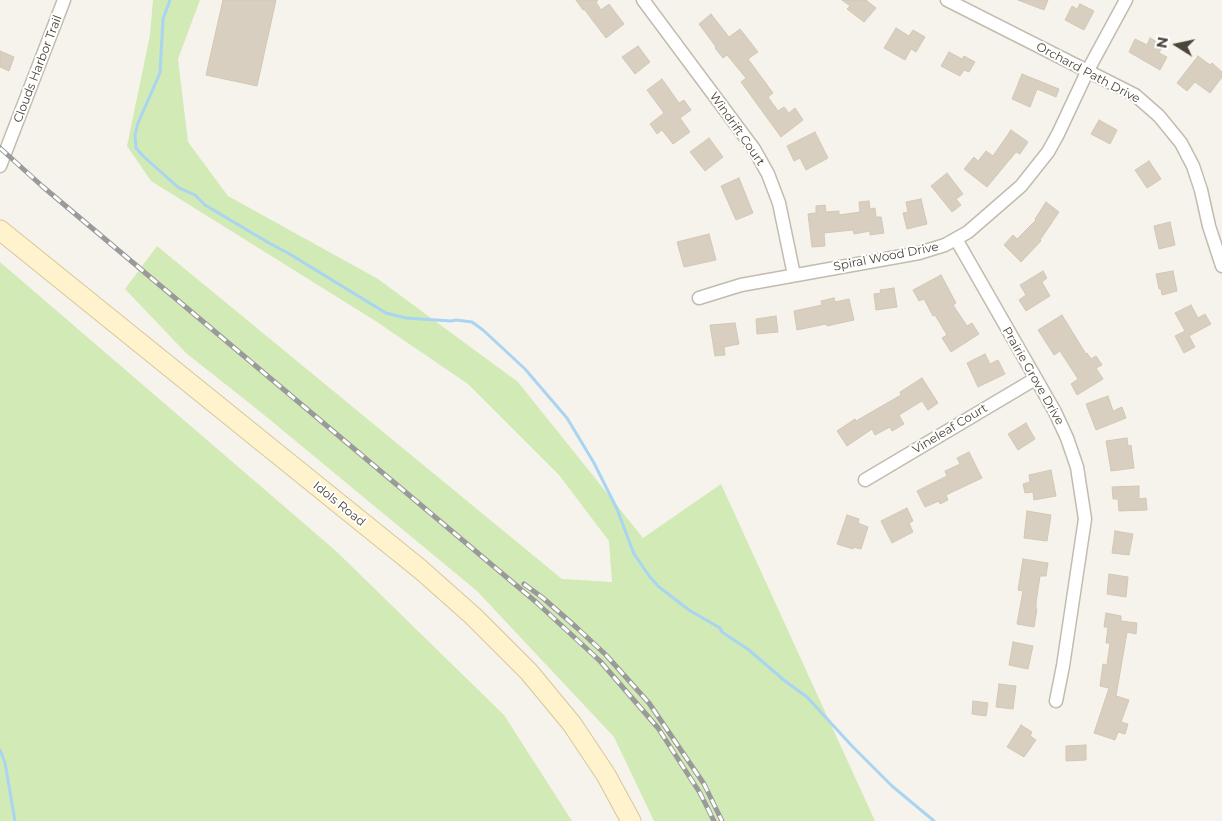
<!DOCTYPE html>
<style>
body{margin:0}
#map{position:relative;width:1222px;height:821px;overflow:hidden;background:#f6f3ec;font-family:Montserrat,sans-serif}
canvas{display:block}
.north{position:absolute;left:1152px;top:20px;width:50px;height:50px;-webkit-text-stroke:4px #fff;paint-order:stroke;rotate:280deg;font-size:14px;font-weight:700;line-height:20px;text-align:center;color:#4b4439}
.north::after{content:'';display:block;margin:auto;width:18px;height:22px;background:#4b4439;clip-path:polygon(50% 0,100% 100%,50% 72%,0 100%)}
</style>
<div id="map">
<canvas width="1222" height="821"></canvas>
<div class="north">N</div>
</div>
<script>
const c = document.querySelector('canvas').getContext('2d');
c.lineJoin = 'round';
function paint(path, color) { c.fillStyle = color; c.fill(path, 'evenodd'); }
const shape = rows => new Path2D(rows.map(r => 'M' + r).join(''));
function trace(path, color, width, dash) { c.strokeStyle = color; c.lineWidth = width; c.lineCap = dash ? 'butt' : 'round'; c.setLineDash(dash || []); c.stroke(path); }
function label(font, color, halo, rows, align = 'center') {
  c.font = font + ' Montserrat,sans-serif'; c.lineWidth = 4; c.setLineDash([]); c.textBaseline = 'middle'; c.strokeStyle = halo; c.fillStyle = color; for (const [text, x, y, turn = 0] of rows) {
    c.save(); c.translate(x, y); c.rotate((+turn || 0) * Math.PI / 180); c.textAlign = isNaN(turn) ? turn : align; if (halo) c.strokeText(text, 0, 0); c.fillText(text, 0, 0); c.restore();
  }
}
paint(shape([
 [153,0,200,0,178,59,188,142,228,196,378,279,518,382,643,538,721,484,875,821,654,821,614,737,477,591,263,414,186,353,125,289,157,246,562,579,612,582,609,541,559,475,468,384,374,320,151,181,127,146,150,35],
 [0,262,336,551,504,715,572,821,0,821]
]), '#d2eab5');
trace(shape([
 [170,0,163,19,160,73,138,123,135,135,136,148,143,156,179,188,195,195,205,205,269,243,288,253,386,313,406,318,451,321,456,320,472,322,483,330,525,369,567,418,594,463,617,509,634,554,650,577,659,587,689,610,720,628,722,632,749,650,785,681,807,697,852,746,892,786,934,821],
 [0,750,5,763,15,821]
]), '#a9d4f2', 3);
const building = shape([
 [223,0,276,0,257,86,206,75,223,0],
 [576,0,598,0,596,2,601,10,609,4,624,24,606,38,584,9,583,10,576,0],
 [842,0,866,0,876,8,864,22,847,9,850,6,842,0],
 [1018,0,1048,0,1044,10,1018,0],
 [1080,4,1094,11,1084,30,1065,20,1072,6,1077,9,1080,4],
 [711,14,729,37,740,29,758,52,748,59,773,93,768,97,778,111,784,107,789,113,795,108,803,120,781,137,741,82,746,78,727,55,723,58,715,48,716,47,699,24,711,14],
 [896,28,909,36,913,30,925,37,916,52,911,49,905,60,884,48,896,28],
 [1150,38,1163,45,1159,53,1167,57,1160,70,1129,52,1135,39,1147,45,1150,38],
 [638,46,650,62,635,74,622,57,638,46],
 [0,51,14,57,9,71,0,67,0,51],
 [949,52,962,59,964,56,975,62,969,72,964,70,960,76,941,66,949,52],
 [1198,56,1210,65,1212,63,1222,72,1222,77,1210,93,1195,82,1187,91,1177,83,1198,56],
 [1022,74,1059,89,1056,97,1037,89,1030,107,1012,99,1022,74],
 [662,79,679,103,684,100,691,110,680,118,690,132,673,144,662,130,657,134,650,124,664,113,647,90,662,79],
 [1099,120,1117,130,1110,144,1091,134,1099,120],
 [1011,130,1028,142,1020,154,1016,152,987,187,964,169,974,157,978,161,986,151,993,156,1011,130],
 [815,132,828,158,806,170,800,158,794,161,787,146,815,132],
 [709,138,723,157,705,171,690,152,709,138],
 [1149,161,1161,179,1147,188,1135,170,1149,161],
 [947,173,963,194,956,199,961,205,952,212,931,186,947,173],
 [739,178,753,213,736,220,721,186,739,178],
 [921,199,927,224,907,229,903,213,908,212,906,202,921,199],
 [869,201,870,209,875,208,876,217,881,217,884,233,870,235,870,231,854,234,853,230,824,233,825,246,812,247,808,214,816,213,816,206,825,205,826,212,839,211,839,215,860,212,859,202,869,201],
 [1046,202,1059,212,1040,240,1041,241,1021,262,1004,245,1013,235,1017,239,1036,220,1035,219,1046,202],
 [1170,222,1175,245,1159,249,1154,226,1170,222],
 [709,234,716,260,684,267,677,242,709,234],
 [1043,271,1047,278,1042,282,1050,296,1026,311,1019,300,1026,295,1020,285,1043,271],
 [1173,271,1177,291,1162,295,1161,289,1159,289,1156,274,1173,271],
 [941,275,956,303,953,305,967,326,972,323,979,334,951,352,942,338,947,335,935,315,933,316,924,299,919,301,913,290,941,275],
 [894,288,897,307,876,310,874,294,881,293,880,290,894,288],
 [834,298,835,302,849,299,854,320,827,326,826,324,797,330,794,311,822,305,821,301,834,298],
 [1191,305,1198,318,1205,314,1211,324,1189,336,1195,347,1184,353,1175,336,1185,331,1175,313,1191,305],
 [1062,315,1086,354,1087,353,1091,359,1096,356,1102,365,1096,368,1103,379,1077,395,1071,384,1078,379,1060,351,1054,355,1038,330,1062,315],
 [776,316,778,332,757,334,756,319,776,316],
 [735,323,739,344,724,347,725,355,715,356,710,325,735,323],
 [985,354,990,364,998,360,1005,374,978,387,967,363,985,354],
 [922,378,938,403,928,410,922,401,899,415,904,424,892,431,890,427,875,435,872,429,847,446,837,431,855,419,856,421,901,395,900,392,922,378],
 [1108,396,1113,411,1122,407,1126,418,1096,430,1086,404,1108,396],
 [1026,423,1035,439,1018,450,1008,434,1026,423],
 [1127,438,1128,446,1131,445,1134,468,1111,471,1106,441,1127,438],
 [969,452,982,478,946,495,948,500,940,504,939,501,925,507,917,491,947,476,945,471,960,464,957,458,969,452],
 [1051,470,1056,496,1034,500,1033,492,1025,493,1023,484,1030,482,1029,475,1051,470],
 [1139,486,1139,499,1146,498,1147,510,1119,511,1118,499,1113,499,1112,487,1139,486],
 [907,508,913,521,909,523,913,532,892,543,881,521,907,508],
 [1027,511,1051,515,1047,541,1024,538,1027,511],
 [847,515,859,519,858,523,868,527,861,549,853,547,853,549,837,544,847,515],
 [1115,531,1133,534,1129,555,1112,553,1115,531],
 [1023,559,1048,563,1046,576,1040,576,1036,603,1036,609,1037,609,1034,627,1017,624,1023,591,1018,590,1023,559],
 [1109,574,1128,577,1126,597,1107,594,1109,574],
 [1106,613,1121,616,1121,621,1137,623,1136,634,1127,632,1116,696,1129,700,1121,722,1128,724,1125,734,1118,732,1115,740,1094,733,1109,688,1100,686,1103,664,1107,665,1110,643,1106,643,1108,627,1104,627,1106,613],
 [1013,642,1033,646,1028,669,1009,665,1013,642],
 [999,684,1016,686,1013,709,996,707,999,684],
 [973,701,988,703,986,716,972,714,973,701],
 [1021,725,1032,732,1030,736,1036,740,1024,757,1007,747,1021,725],
 [1086,745,1086,760,1066,761,1066,746,1086,745]
]);
paint(building, '#d8cfc1');
trace(building, '#d3c7b4', 1);
const minor = shape([
 [643,0,754,149,768,174,779,203,794,275],
 [947,0,1135,95,1159,116,1181,143,1193,166,1201,190,1209,226,1222,266],
 [0,166,64,0],
 [956,239,1055,412,1067,438,1077,467,1085,519,1063,666,1056,701],
 [699,298,741,285,919,253,945,245,968,232,1021,186,1048,152,1058,134,1088,70,1126,0],
 [865,480,1035,379]
]);
const secondary = shape([
 [0,230,420,569,473,616,529,672,572,724,606,775,631,821]
]);
trace(minor, '#c2bbae', 15);
trace(secondary, '#d6c79b', 21);
trace(minor, '#fff', 12);
trace(secondary, '#fff3cd', 19);
const rail = shape([
 [0,148,42,186,536,602,600,661,658,728,700,793,714,821],
 [524,584,543,598,576,627,606,655,649,703,704,784,722,821]
]);
trace(rail, '#9a9a9a', 5);
trace(rail, '#fff', 3, [9]);
label('12px', '#4b4439', '#fff', [
 ["Clouds Harbor Trail",38,69,-69],
 ["Orchard Path Drive",1088,73,28],
 ["Windrift Court",737,129,55],
 ["Spiral Wood Drive",886,257,-11],
 ["Prairie Grove Drive",1033,376,60],
 ["Vineleaf Court",950,429,-31],
 ["Idols Road",339,504,39]
]);
</script>
